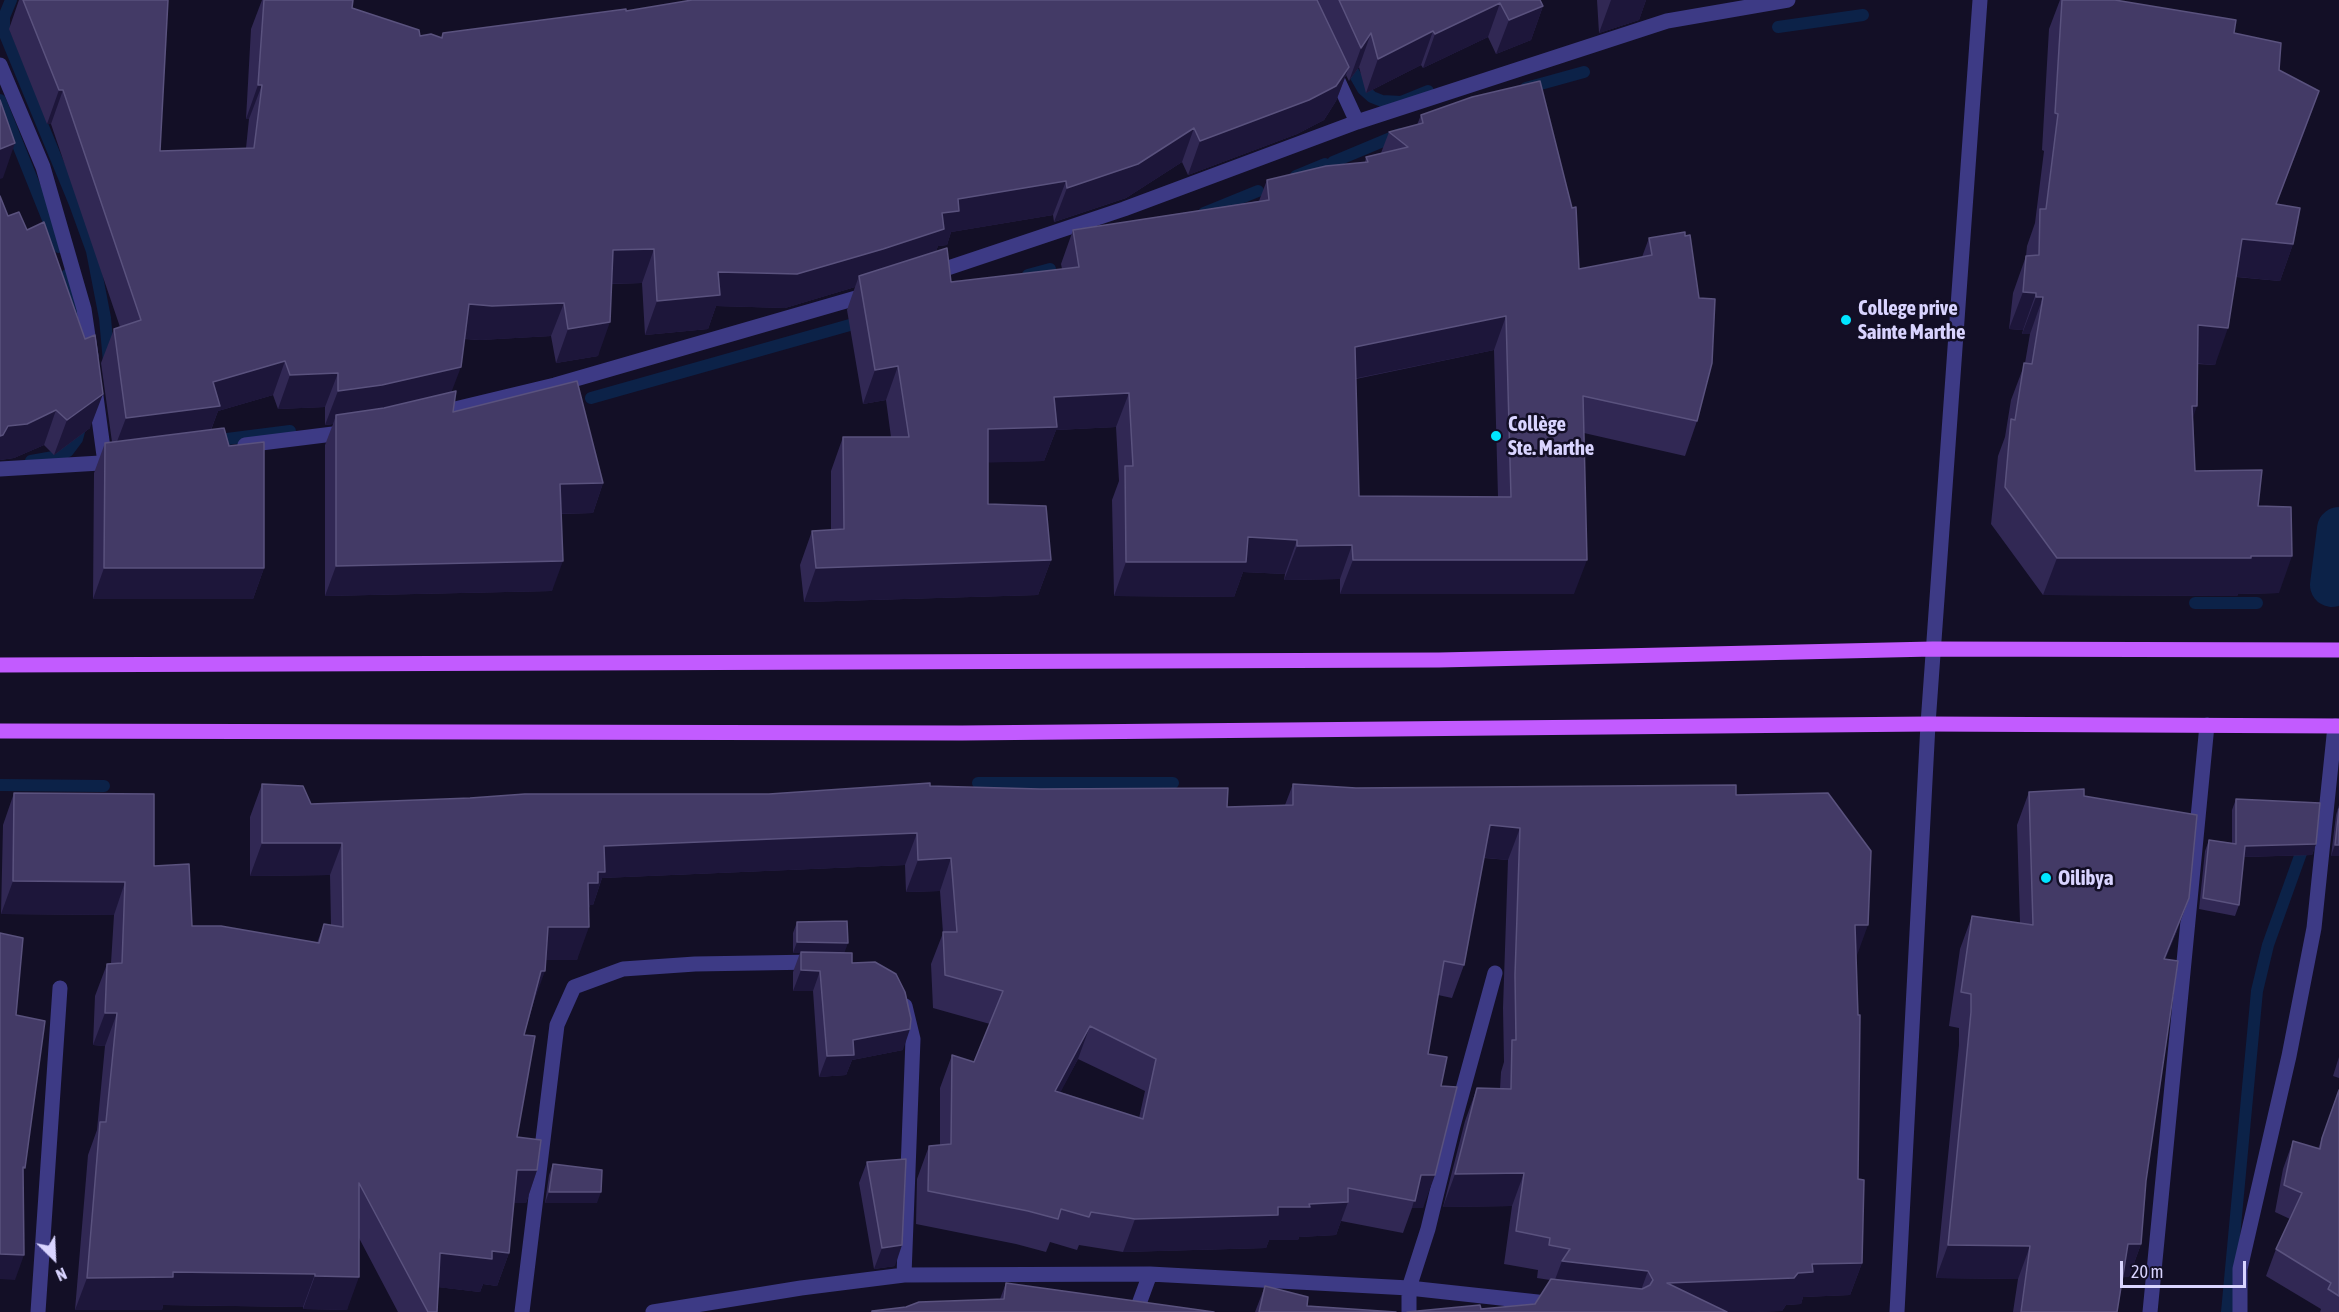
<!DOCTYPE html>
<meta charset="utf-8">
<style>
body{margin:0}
#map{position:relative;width:2339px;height:1312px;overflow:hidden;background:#130f26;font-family:"Asap Condensed",sans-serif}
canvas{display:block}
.north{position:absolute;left:24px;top:1228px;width:60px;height:60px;-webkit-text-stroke:4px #130f26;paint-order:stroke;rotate:156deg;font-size:16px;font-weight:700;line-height:24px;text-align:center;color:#d9d4ff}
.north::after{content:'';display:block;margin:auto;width:21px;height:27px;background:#d9d4ff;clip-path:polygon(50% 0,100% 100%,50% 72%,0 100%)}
.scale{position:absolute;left:2120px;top:1261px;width:126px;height:27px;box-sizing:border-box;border:3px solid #d9d4ff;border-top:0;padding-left:8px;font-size:18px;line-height:21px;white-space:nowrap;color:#d9d4ff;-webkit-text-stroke:4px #130f26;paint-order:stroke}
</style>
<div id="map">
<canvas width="2339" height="1312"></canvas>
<div class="north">N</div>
<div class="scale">20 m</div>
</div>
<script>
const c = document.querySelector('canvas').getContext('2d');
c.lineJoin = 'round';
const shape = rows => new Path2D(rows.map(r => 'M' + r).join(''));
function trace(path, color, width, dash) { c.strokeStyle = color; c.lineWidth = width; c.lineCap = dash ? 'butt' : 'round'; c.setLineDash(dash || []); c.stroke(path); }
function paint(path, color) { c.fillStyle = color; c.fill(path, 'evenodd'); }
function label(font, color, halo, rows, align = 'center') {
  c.font = font + ' "Asap Condensed",sans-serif'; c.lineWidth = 5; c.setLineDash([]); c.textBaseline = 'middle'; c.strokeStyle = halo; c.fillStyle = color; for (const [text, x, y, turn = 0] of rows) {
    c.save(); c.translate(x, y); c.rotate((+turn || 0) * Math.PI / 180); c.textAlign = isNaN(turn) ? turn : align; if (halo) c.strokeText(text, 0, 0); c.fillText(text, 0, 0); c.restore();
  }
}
trace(shape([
 [11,0,4,17,4,32,75,204,92,251,105,318,109,362],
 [1778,27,1863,15],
 [1347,61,1363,89,1372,97,1382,101,1401,102,1428,91],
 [1526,88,1584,72],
 [0,100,59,247],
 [1333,162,1400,134],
 [1296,176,1325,164],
 [1204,213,1258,191],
 [67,275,75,320],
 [1028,275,1050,269],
 [591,398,864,321],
 [219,440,290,431],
 [31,461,59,456,68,451,77,439,81,424],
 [2195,603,2257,603],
 [978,783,1173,783],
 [0,785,104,786],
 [2227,1312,2257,991,2268,945,2305,842]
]), '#0c2248', 12);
trace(shape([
 [2332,585,2339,529]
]), '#0c2248', 44);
trace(shape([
 [0,65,43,167,84,309,91,356],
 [1333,70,1357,122],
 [930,274,1124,209,1357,122,1667,21,1788,0],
 [95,389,105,463],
 [434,414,555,385,870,294],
 [245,445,349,432],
 [0,469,117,462],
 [904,1275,913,1039,905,1006],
 [38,1312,60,988],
 [522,1312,557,1025,574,987,623,969,695,964,816,962],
 [653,1312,801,1288,904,1275,1150,1274,1409,1288,1556,1304],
 [1136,1312,1150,1274],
 [1409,1312,1409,1288,1428,1229,1453,1126,1495,973],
 [1897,1312,1928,724,1980,0],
 [2150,1312,2207,725],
 [2240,1312,2240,1269,2289,1056,2314,928,2335,726]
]), '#3d3a85', 15);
trace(shape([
 [0,665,1439,660,1933,649,2339,650],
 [0,731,962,733,1928,724,2339,726]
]), '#c25bff', 15);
paint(shape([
 [19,0,168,0,160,151,246,148,249,119,246,119,251,29,262,0,353,0,352,8,420,36,441,38,443,33,626,11,692,0,1540,0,1543,6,1531,40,1496,54,1488,37,1423,68,1421,65,1366,93,1359,67,1349,81,1346,75,1336,101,1324,120,1297,134,1188,175,1182,162,1126,198,1054,222,1053,215,951,232,947,245,938,246,936,251,951,282,1062,269,1061,264,1073,230,1259,201,1267,180,1365,162,1366,157,1381,153,1389,132,1417,125,1421,115,1579,269,1642,257,1649,238,1697,421,1685,456,1584,433,1574,594,1340,594,1340,579,1284,580,1285,574,1243,572,1234,597,1114,596,1112,500,1119,481,1116,427,1056,430,1044,461,988,462,988,504,1051,560,1038,595,804,602,800,565,812,531,831,530,831,471,843,437,891,437,886,400,863,404,847,310,855,287,785,308,716,306,708,329,645,335,642,283,611,284,598,356,556,363,551,336,480,340,464,339,451,392,453,412,603,483,593,513,561,514,552,591,325,596,325,445,333,424,325,425,325,407,278,409,273,395,218,411,211,430,264,568,253,599,93,599,94,473,105,443,112,442,101,363,114,329,120,327,51,124,47,124,9,29],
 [1494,350,1498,497,1359,496,1356,379],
 [1597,0,1646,0,1639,20,1599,33],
 [2060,0,2115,0,2234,33,2279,70,2319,91,2276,204,2293,244,2280,281,2236,277,2215,365,2197,364,2193,417,2195,471,2258,506,2279,593,2238,594,2237,596,2043,595,1991,524,1998,456,2005,437,2011,400,2025,363,2030,334,2022,334,2023,330,2009,329,2013,293,2026,256,2027,246,2035,223,2044,151,2042,150,2049,29],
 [0,196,90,428,54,455,44,445,14,458,0,460],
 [262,784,311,804,769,794,930,786,1227,807,1285,805,1293,784,1356,788,1736,795,1856,958,1858,1179,1862,1263,1850,1295,1803,1297,1801,1304,1786,1305,1782,1311,1751,1312,1407,1312,1481,1309,1535,1304,1550,1280,1537,1278,1538,1270,1504,1264,1512,1206,1443,1207,1465,1121,1477,1088,1500,1089,1501,1072,1504,1062,1503,1008,1508,860,1484,858,1464,965,1452,998,1438,995,1428,1054,1441,1086,1423,1208,1412,1208,1403,1233,1341,1221,1336,1235,1299,1237,1298,1240,1269,1240,1266,1248,1123,1252,1079,1245,1077,1250,1050,1242,1046,1252,1016,1244,916,1224,917,1179,929,1146,940,1145,940,1088,952,1055,974,1062,990,1024,933,1008,931,964,943,933,940,891,906,892,905,865,602,878,593,905,590,905,589,908,577,960,546,960,524,1035,517,1137,537,1170,526,1203,514,1203,509,1253,497,1286,483,1284,480,1292,438,1287,437,1312,398,1312,359,1238,347,1310,303,1309,303,1307,163,1305,162,1310,75,1310,88,1155,97,1130,105,1046,93,1045,95,996,107,964,111,963,114,915,1,914,3,825,14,793,154,866,192,926,317,943,324,924,331,925,330,875,250,876,250,817],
 [1078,1059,1145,1091,1139,1118,1060,1092],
 [2029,792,2084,796,2177,931,2165,959,2146,1181,2141,1244,2129,1277,2123,1277,2117,1312,2013,1312,2018,1279,1936,1278,1959,1045,1959,1028,1949,1026,1960,949,1972,916,2020,923,2017,825],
 [2236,799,2316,844,2312,855,2244,857,2239,905,2235,916,2199,909,2205,851,2209,840,2232,843,2232,810],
 [2339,805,2339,856,2331,856,2336,815],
 [797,922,844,953,852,963,903,1050,852,1060,846,1075,819,1077,813,991,793,991,793,972,800,953,793,953,793,933],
 [2339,1057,2339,1078,2333,1076],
 [2339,1089,2339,1312,2320,1312,2321,1309,2266,1276,2276,1249,2290,1219,2275,1212,2283,1169,2293,1141,2318,1149],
 [867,1162,895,1266,874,1269,859,1183],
 [553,1164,597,1203,545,1203,549,1175],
 [1006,1283,1214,1312,871,1312,872,1311,1000,1299],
 [1265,1286,1307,1306,1396,1312,1255,1312]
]), '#312854');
paint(shape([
 [1611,0,1646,0,1639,20,1599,33],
 [1500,3,1488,37,1423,68,1435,34],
 [1543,6,1531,40,1496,54,1509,20],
 [1433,31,1421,65,1366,93,1378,59],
 [1371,33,1359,67,1349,81,1361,48],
 [1349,67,1336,101,1324,120,1297,134,1188,175,1200,141],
 [258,85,262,85,249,119,246,119],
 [59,90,63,90,51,124,47,124],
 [2319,91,2306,128,2262,241,2276,204],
 [1194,128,1182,162,1126,198,1054,222,1067,188],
 [15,143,3,178,0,179,0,149],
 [1066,181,1053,215,951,232,947,245,938,246,932,262,859,276,855,287,785,308,716,306,708,329,645,335,657,301,718,272,942,213,958,199],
 [2242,239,2293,244,2280,281,2229,276],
 [654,249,642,283,600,284,613,250],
 [2023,292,2036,293,2023,330,2009,329],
 [2036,297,2043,297,2030,334,2022,334],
 [564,303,551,336,480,340,457,338,469,304],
 [1506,316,1494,350,1343,381,1355,347],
 [610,322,598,356,556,363,568,329],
 [2198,325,2228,328,2215,365,2184,362],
 [285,361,273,395,218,411,207,440,113,452,126,418,213,382],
 [898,366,886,400,863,404,875,370],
 [461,367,448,401,336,415,333,424,325,425,338,391],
 [338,373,325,407,278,409,290,375],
 [1129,393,1116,427,1056,430,1044,461,975,463,988,429,1054,397],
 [103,394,90,428,54,455,67,420],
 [2192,406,2197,406,2184,443],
 [56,410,44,445,14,458,0,460,0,436,8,426],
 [603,483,593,513,549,514,560,484],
 [1248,537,1297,540,1285,574,1243,572,1234,597,1114,596,1126,562],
 [1352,545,1340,579,1284,580,1297,546],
 [2292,556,2279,593,2238,594,2237,596,2043,595,2057,558],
 [1051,560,1038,595,804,602,816,568],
 [1353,560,1587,560,1574,594,1340,594],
 [563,561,552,591,325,596,336,566],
 [104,568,264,568,253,599,93,599],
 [1490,825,1520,828,1508,860,1478,857],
 [917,833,905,865,602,878,593,905,590,905,586,916,588,883,604,846],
 [262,843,342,843,330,875,250,876],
 [2316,844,2312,855,2241,857,2245,846],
 [2335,845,2339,845,2339,856,2331,856],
 [951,858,940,891,906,892,918,860],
 [13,881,125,882,114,915,1,914],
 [2189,898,2177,931,2152,992,2164,959],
 [1855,925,1868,925,1856,958],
 [548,927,589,927,577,960,537,960],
 [797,942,848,943,844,954,793,953],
 [801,970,820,971,813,991,793,991],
 [541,971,545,971,533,1004],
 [105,1013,117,1013,105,1046,93,1045],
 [1090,1026,1078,1059,1044,1124,1055,1091],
 [910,1029,903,1050,852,1060,846,1075,819,1077,827,1056,853,1040],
 [517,1170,537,1170,526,1203,505,1203],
 [1524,1173,1512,1206,1443,1207,1455,1174],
 [1421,1175,1435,1175,1423,1208,1412,1208],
 [549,1192,601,1192,597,1203,545,1203],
 [1348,1202,1336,1235,1299,1237,1298,1240,1269,1240,1266,1248,1123,1252,1135,1219,1309,1204],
 [2128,1244,2141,1244,2129,1277,2116,1278],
 [902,1245,895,1266,874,1269,882,1248],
 [1948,1245,2030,1246,2018,1279,1936,1278],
 [492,1251,509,1253,497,1286,483,1284,480,1292,428,1286,440,1253],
 [0,1254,24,1255,15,1280,0,1279],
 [1562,1261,1648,1271,1636,1304,1550,1293],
 [1862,1263,1850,1295,1803,1297,1801,1304,1786,1305,1782,1311,1751,1312,1656,1312,1667,1283,1798,1273,1812,1264],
 [173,1272,315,1274,303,1307,163,1305,162,1310,75,1310,87,1278],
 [315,1276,359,1277,347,1310,303,1309]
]), '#1d163a');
const building = shape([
 [23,0,168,0,160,151,254,148,262,85,258,85,264,0,353,0,352,8,419,30,420,36,431,34,442,38,443,33,626,9,626,11,692,0,1317,0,1349,67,1336,86,1309,100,1200,141,1194,128,1138,164,1067,188,1066,181,958,199,959,211,942,213,944,229,883,249,797,274,718,272,720,295,657,301,654,249,613,250,610,322,568,329,564,303,492,306,469,304,461,367,382,385,338,391,338,373,290,375,285,361,213,382,220,406,126,418,114,329,141,320,63,90,59,90,23,0],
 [1339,0,1540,0,1543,6,1509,20,1500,3,1435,34,1433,31,1378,59,1371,33,1361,48,1339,0],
 [2062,0,2115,0,2236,20,2234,33,2281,43,2279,70,2319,91,2276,204,2300,208,2293,244,2242,239,2228,328,2198,325,2197,406,2192,406,2195,471,2262,470,2258,506,2291,507,2292,556,2251,556,2251,558,2057,558,2005,487,2011,419,2015,420,2024,363,2032,364,2043,297,2036,297,2036,293,2023,292,2026,256,2039,255,2040,209,2046,209,2058,114,2055,113,2062,0],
 [1540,81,1572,208,1576,207,1579,269,1652,255,1649,238,1685,232,1685,236,1690,235,1699,298,1715,299,1712,363,1697,421,1583,396,1587,560,1353,560,1352,545,1297,546,1297,540,1248,537,1246,562,1126,562,1125,466,1133,466,1129,393,1054,397,1057,427,988,429,988,504,1046,506,1051,560,816,568,812,531,844,529,843,437,909,437,898,366,875,370,859,276,947,248,951,282,1079,267,1073,230,1269,200,1267,180,1326,166,1368,162,1366,157,1408,147,1389,132,1423,123,1421,115,1472,97,1540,81],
 [1506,316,1511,497,1359,496,1355,347,1506,316],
 [0,100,15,143,0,149,0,100],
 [0,196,8,216,19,212,27,230,44,222,85,339,95,335,103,394,67,420,56,410,27,424,8,426,3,435,0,436,0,196],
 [577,381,603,483,560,484,563,561,336,566,336,415,384,408,456,391,453,412,577,381],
 [224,428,229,446,264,442,264,568,104,568,105,443,224,428],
 [930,783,930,786,1040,789,1228,788,1227,807,1293,805,1293,784,1356,788,1736,785,1736,795,1828,793,1871,851,1868,925,1855,925,1858,1015,1860,1015,1858,1179,1864,1180,1862,1263,1812,1264,1813,1272,1798,1273,1794,1278,1667,1283,1727,1312,1407,1312,1480,1305,1481,1309,1535,1304,1551,1279,1642,1289,1650,1285,1653,1280,1648,1271,1562,1261,1570,1249,1549,1245,1550,1238,1516,1231,1524,1173,1455,1174,1477,1088,1511,1089,1512,1040,1516,1040,1515,975,1520,828,1490,825,1464,965,1444,961,1428,1054,1447,1057,1441,1086,1457,1087,1435,1175,1421,1175,1415,1201,1348,1188,1348,1202,1309,1204,1310,1207,1278,1207,1278,1215,1135,1219,1091,1212,1089,1217,1061,1209,1058,1219,1028,1211,928,1191,929,1146,951,1144,952,1055,974,1062,1003,991,945,975,943,932,957,932,951,858,918,860,917,833,604,846,605,872,598,872,598,883,588,883,589,927,548,927,545,971,541,971,524,1035,535,1036,517,1137,541,1140,537,1170,517,1170,509,1253,492,1251,492,1259,440,1253,437,1312,428,1312,359,1183,359,1277,315,1276,315,1274,173,1272,173,1277,87,1278,100,1122,106,1122,117,1013,105,1013,107,964,122,963,125,882,13,881,14,793,154,794,154,866,189,864,192,926,221,926,319,943,324,924,343,927,342,843,262,843,262,784,303,786,311,804,470,798,525,794,769,794,930,783],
 [1090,1026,1156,1059,1143,1119,1055,1091,1090,1026],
 [2084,789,2084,796,2197,815,2189,898,2164,959,2178,961,2146,1181,2141,1244,2128,1244,2117,1312,2021,1312,2030,1246,1948,1245,1971,1012,1971,994,1961,992,1972,916,2033,925,2029,792,2084,789],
 [2236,799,2320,803,2316,844,2245,846,2239,905,2203,898,2209,840,2236,844,2236,799],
 [2339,809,2339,845,2335,845,2339,809],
 [847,921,848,943,797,942,797,922,847,921],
 [0,933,23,938,16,1015,45,1021,25,1168,23,1167,24,1255,0,1254,0,933],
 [801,952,852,953,852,963,875,962,896,974,905,992,911,1019,910,1029,853,1040,854,1055,827,1056,820,971,801,970,801,952],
 [2339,1090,2339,1296,2328,1289,2331,1283,2276,1249,2302,1193,2284,1185,2293,1141,2320,1149,2322,1138,2339,1090],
 [906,1159,902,1245,882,1248,867,1162,906,1159],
 [553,1164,602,1170,601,1192,549,1192,553,1164],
 [1006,1283,1214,1312,872,1312,872,1311,906,1307,919,1302,1004,1299,1006,1283],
 [1265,1286,1308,1297,1307,1306,1396,1312,1259,1312,1265,1286]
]);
paint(building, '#433a66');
trace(building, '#5a527e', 1.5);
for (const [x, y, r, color] of [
 [1846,320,6,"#00e5ff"],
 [1496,436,6,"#00e5ff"],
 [2046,878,6,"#00e5ff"]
]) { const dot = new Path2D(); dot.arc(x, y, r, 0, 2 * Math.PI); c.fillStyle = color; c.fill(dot); trace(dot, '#130f26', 2); }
label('bold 21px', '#d9d4ff', '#130f26', [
 ["College prive",1858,308],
 ["Sainte Marthe",1858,332],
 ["Collège",1508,424],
 ["Ste. Marthe",1508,448],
 ["Oilibya",2058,878]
], 'left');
</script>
